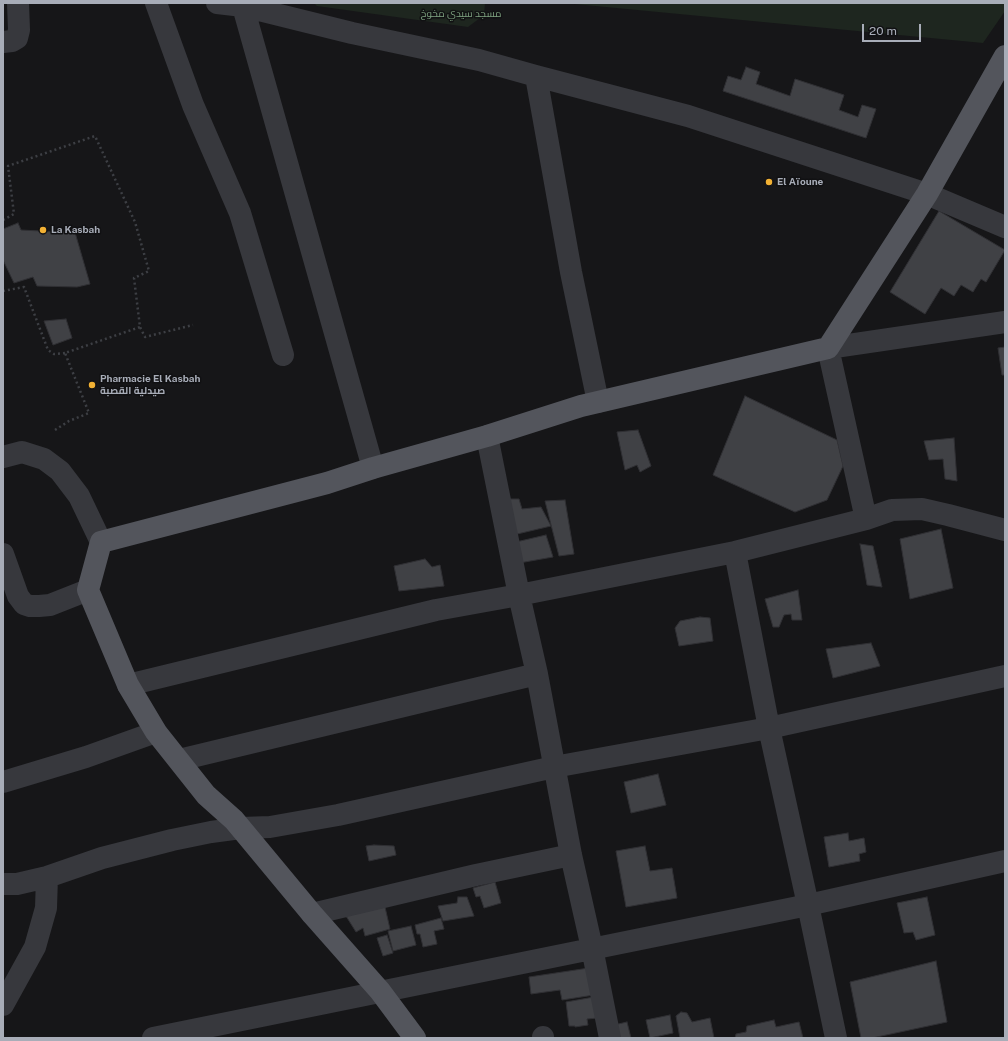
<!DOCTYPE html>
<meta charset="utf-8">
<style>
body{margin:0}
#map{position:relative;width:1008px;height:1041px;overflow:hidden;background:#161618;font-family:"Public Sans",sans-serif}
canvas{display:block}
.frame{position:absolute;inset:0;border:4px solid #a8adb8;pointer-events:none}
.scale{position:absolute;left:862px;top:24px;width:59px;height:18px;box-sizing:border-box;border:2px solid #a8adb8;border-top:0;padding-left:5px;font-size:12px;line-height:14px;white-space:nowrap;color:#a8adb8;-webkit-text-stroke:3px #111113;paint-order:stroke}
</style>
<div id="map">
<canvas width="1008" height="1041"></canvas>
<div class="frame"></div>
<div class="scale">20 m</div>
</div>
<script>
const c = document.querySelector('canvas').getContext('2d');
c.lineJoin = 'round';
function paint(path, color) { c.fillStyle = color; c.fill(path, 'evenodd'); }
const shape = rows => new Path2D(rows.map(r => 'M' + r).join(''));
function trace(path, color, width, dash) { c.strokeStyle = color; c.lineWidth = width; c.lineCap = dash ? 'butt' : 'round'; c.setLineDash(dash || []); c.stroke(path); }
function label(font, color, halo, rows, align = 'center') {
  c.font = font + ' "Public Sans",Cairo,sans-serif'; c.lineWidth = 3; c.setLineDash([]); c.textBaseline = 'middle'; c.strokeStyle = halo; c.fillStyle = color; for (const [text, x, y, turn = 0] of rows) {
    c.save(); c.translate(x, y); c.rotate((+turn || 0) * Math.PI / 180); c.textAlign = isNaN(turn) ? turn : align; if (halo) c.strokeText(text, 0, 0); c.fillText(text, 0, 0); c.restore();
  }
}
paint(shape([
 [314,3,485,3,484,15,468,27,317,6],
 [564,3,1005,3,1005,11,983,43]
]), '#1e261f');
const building = shape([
 [746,67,760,72,756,84,790,96,795,79,844,95,839,110,858,117,862,105,876,109,866,138,723,91,728,76,741,80,746,67],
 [939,211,1005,250,986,282,981,279,973,292,961,285,954,296,941,288,925,314,890,292,939,211],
 [18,223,21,230,60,232,74,229,90,284,77,287,37,286,33,277,14,283,3,260,3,229,18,223],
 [66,319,72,338,53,345,44,321,66,319],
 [1005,347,1005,375,1002,375,998,348,1005,347],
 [745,396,837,440,843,466,827,500,795,512,713,475,745,396],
 [638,430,651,466,640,472,637,465,625,470,617,432,638,430],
 [954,438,957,481,945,479,943,459,929,460,924,441,954,438],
 [507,499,519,499,522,509,541,507,551,526,513,535,507,499],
 [565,500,574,554,559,556,545,501,565,500],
 [941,529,953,588,910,599,900,539,941,529],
 [546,535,553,557,519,563,516,542,546,535],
 [860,544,873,546,882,587,867,585,860,544],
 [425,559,432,567,440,565,444,586,399,591,394,566,425,559],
 [798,590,802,620,792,620,791,614,784,615,779,627,773,627,765,599,798,590],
 [700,617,710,618,713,641,679,646,675,628,680,621,700,617],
 [871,643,880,666,833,678,826,649,871,643],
 [658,774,666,805,631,813,624,782,658,774],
 [848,833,849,841,864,838,866,852,859,854,860,861,829,867,824,837,848,833],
 [374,845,394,846,396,855,369,861,366,846,374,845],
 [645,846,650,871,672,868,677,898,626,907,616,851,645,846],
 [495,882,501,903,484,908,480,896,476,897,473,888,495,882],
 [458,897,467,897,474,916,443,921,438,906,457,903,458,897],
 [927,897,935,935,916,940,913,932,904,933,897,903,927,897],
 [385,907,390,929,365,936,363,928,356,932,346,916,385,907],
 [441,918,444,929,434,931,437,944,423,947,420,934,417,934,415,925,441,918],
 [411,926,416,945,393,951,388,931,411,926],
 [387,935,393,953,383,956,377,938,387,935],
 [936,961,947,1022,872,1038,861,1038,850,982,936,961],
 [589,968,594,995,562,1000,560,990,531,994,529,977,589,968],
 [594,997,598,1018,587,1019,588,1025,575,1027,575,1026,569,1026,566,1002,594,997],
 [681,1012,687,1013,692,1022,710,1018,714,1038,680,1038,676,1016,681,1012],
 [670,1015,673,1033,650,1038,646,1020,670,1015],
 [774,1020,776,1027,799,1022,803,1038,735,1038,736,1034,746,1032,747,1026,774,1020],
 [627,1022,631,1038,616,1038,614,1025,627,1022]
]);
paint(building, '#404145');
trace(building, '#303034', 1);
trace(shape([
 [3,220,14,214,8,166,95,136,135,222,149,271,134,278,140,327,145,337,193,325],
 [3,291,24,287,48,350,54,354,65,353],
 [55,430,69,421,89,413,65,353,140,327]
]), '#3d3f44', 2.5, [2, 3]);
trace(shape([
 [156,3,193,105,240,213,283,355],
 [217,3,243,6,352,33,479,60,536,76,688,116,927,194,1005,227],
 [242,3,373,468],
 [3,42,12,41,17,38,19,30,18,3],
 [536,76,571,272,598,402],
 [487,436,519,595,537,674,571,855,592,948,610,1038],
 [3,457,22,452,44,459,60,471,79,496,101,542],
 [866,519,828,348,1005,322],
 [735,552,769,728,808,905,836,1038],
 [3,554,18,596,24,604,30,606,39,606,50,605,88,590],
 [128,685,436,610,519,595,735,552,866,519,892,510,922,509,948,515,1005,530],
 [179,760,537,674],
 [3,782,86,757,156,732],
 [3,884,17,884,47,877,102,858,172,840,211,832,241,828,270,827,338,815,554,767,769,728,1005,676],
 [312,914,476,875,571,855],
 [3,1005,35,947,46,908,47,877],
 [543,1037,543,1038],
 [153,1038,808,905,1005,861]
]), '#37383d', 22);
trace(shape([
 [415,1038,380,991,312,914,234,820,206,795,156,732,128,685,88,590,101,542,327,483,373,468,487,436,581,406,828,348,927,194,1005,56]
]), '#53555c', 22);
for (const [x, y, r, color] of [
 [769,182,4,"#f2b134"],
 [43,230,4,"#f2b134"],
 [92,385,4,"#f2b134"]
]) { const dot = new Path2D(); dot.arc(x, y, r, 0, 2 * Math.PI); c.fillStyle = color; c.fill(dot); trace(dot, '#111113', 1.5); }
label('10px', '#7fa381', '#111113', [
 ["مسجد سيدي مخوخ",461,14]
]);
label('bold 10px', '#a8adb8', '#111113', [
 ["El Aïoune",777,182],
 ["La Kasbah",51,230],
 ["Pharmacie El Kasbah",100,379],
 ["صيدلية القصبة",100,391]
], 'left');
</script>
